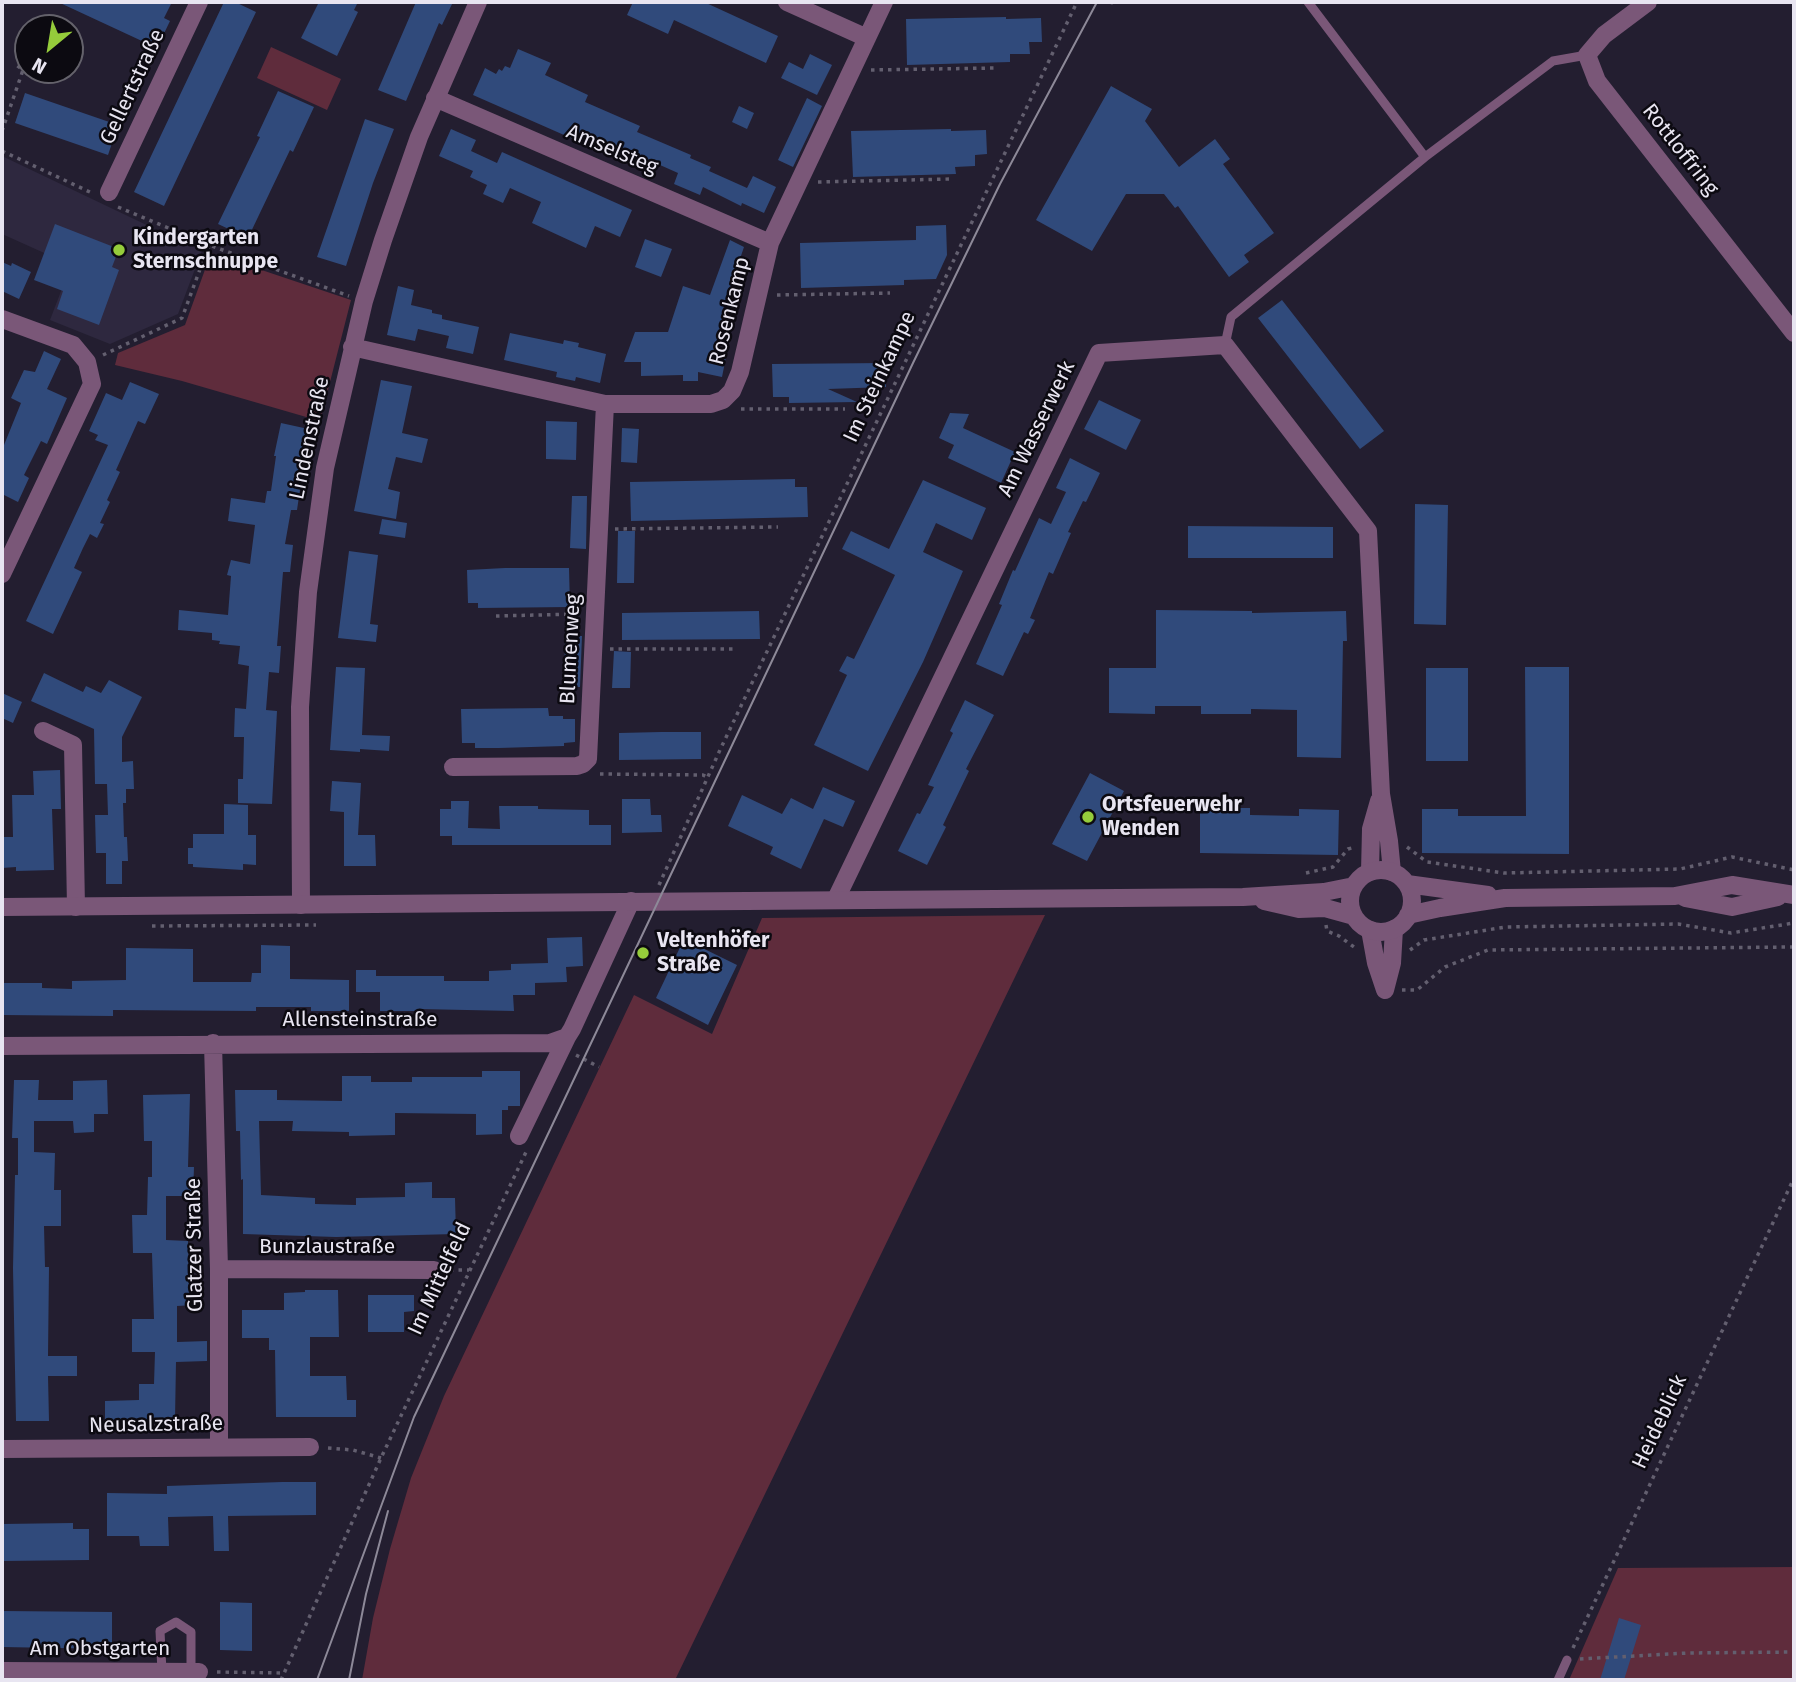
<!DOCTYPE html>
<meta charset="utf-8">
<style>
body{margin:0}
#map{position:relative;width:1796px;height:1682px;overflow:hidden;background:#231e30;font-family:"Fira Sans",sans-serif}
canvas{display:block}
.frame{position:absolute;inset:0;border:4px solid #e8e5f1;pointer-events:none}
.north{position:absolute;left:14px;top:14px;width:70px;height:70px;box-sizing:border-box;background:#0c0a11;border:2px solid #64626b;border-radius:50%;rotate:210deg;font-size:19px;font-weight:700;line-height:28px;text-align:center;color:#e8e5f1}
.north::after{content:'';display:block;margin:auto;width:24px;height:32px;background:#95cc3b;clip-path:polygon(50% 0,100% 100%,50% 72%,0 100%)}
</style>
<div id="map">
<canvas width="1796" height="1682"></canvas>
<div class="frame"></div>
<div class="north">N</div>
</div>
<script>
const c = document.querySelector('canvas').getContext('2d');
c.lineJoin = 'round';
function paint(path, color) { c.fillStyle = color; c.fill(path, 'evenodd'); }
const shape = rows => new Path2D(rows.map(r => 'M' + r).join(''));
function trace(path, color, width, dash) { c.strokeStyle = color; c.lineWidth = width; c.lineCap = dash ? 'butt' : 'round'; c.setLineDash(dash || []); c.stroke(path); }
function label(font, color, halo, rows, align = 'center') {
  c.font = font + ' "Fira Sans",sans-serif'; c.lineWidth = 5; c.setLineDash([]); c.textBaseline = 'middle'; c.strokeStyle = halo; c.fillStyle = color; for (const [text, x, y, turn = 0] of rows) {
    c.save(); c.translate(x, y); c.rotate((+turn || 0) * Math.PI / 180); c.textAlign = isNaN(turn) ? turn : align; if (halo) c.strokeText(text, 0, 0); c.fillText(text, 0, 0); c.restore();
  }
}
paint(shape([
 [2,156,155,229,203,248,178,314,110,344,50,320,71,265,2,234]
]), '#2e283f');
paint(shape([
 [271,47,341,79,327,110,257,78],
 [211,253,351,300,320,421,182,381,115,365,118,353,185,325],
 [1045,915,675,1680,362,1680,373,1618,390,1549,411,1478,444,1396,634,995,712,1034,762,918],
 [1794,1567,1794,1680,1569,1680,1618,1568]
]), '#5f2c3c');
paint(shape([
 [58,2,172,2,164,18,170,21,157,48],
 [224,2,235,2,256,12,164,206,134,192],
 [319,2,358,2,354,10,358,12,337,56,301,38],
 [416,2,453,2,442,25,439,23,406,101,378,90],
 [633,2,704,2,778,36,766,63,674,20,668,34,627,15],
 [1006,17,1006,19,1041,18,1042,42,1029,42,1030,54,1010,54,1010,62,907,65,906,19],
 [518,49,551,63,545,75,588,95,585,102,640,126,637,132,691,155,690,158,711,167,709,171,747,188,753,176,776,187,764,213,742,203,741,206,703,187,700,195,674,184,678,173,651,161,646,171,473,95,485,68,496,74,499,69,502,71,505,66,510,68],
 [810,54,832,65,817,95,781,78,789,62,803,69],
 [1111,86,1152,109,1145,121,1179,167,1215,139,1230,159,1223,164,1274,233,1244,255,1249,262,1229,277,1178,206,1175,208,1164,194,1126,194,1092,251,1036,220],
 [278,91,314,107,293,152,290,150,248,238,218,224,260,137,257,136],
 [25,93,118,125,108,155,15,123],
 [807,98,822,106,793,167,778,160],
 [739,106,754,113,747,129,732,122],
 [365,119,394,129,373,183,346,266,317,257],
 [451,129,476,140,471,151,497,163,502,152,632,210,620,237,595,226,586,248,532,223,541,202,510,188,503,203,483,194,487,185,470,177,473,171,439,156],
 [951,129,951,131,986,130,987,154,975,155,975,166,955,167,956,174,853,177,851,131],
 [55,224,119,249,112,267,119,270,99,325,57,309,63,291,34,280],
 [946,225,947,255,936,279,904,280,904,285,801,288,800,243,916,240,916,226],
 [645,239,672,249,661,277,635,267],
 [730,240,744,247,722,312,725,314,714,349,727,352,722,377,698,372,698,381,683,381,683,375,641,376,641,362,624,362,635,332,668,332,683,286,710,295],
 [2,262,11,266,12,263,31,272,19,299,2,291],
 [398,286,414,290,411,305,432,310,432,313,442,315,442,319,479,327,473,354,446,348,449,336,418,329,415,341,387,335],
 [1282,300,1384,431,1360,449,1258,318],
 [510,333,563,344,564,340,579,343,578,347,606,354,600,383,576,377,575,381,556,377,557,372,504,360],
 [44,351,61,359,47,389,67,398,47,444,41,441,24,475,29,478,18,502,2,494,2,450,21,403,11,398,24,370,35,372],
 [886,363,886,387,828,389,857,402,789,403,789,397,773,397,772,364],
 [381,380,412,386,402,433,428,439,422,463,396,457,388,489,400,492,396,519,354,511],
 [130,382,159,394,145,424,138,421,116,470,120,472,107,500,110,502,100,523,104,524,97,538,90,534,83,548,74,568,82,572,53,634,26,621,108,445,95,440,98,435,89,431,106,393,122,400],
 [1099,400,1141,420,1126,450,1084,429],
 [950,413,969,414,963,428,1015,452,1001,483,948,458,954,445,939,438],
 [546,421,577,422,576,460,546,459],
 [281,423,313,430,307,456,305,456,297,510,291,510,285,544,293,545,290,572,283,572,277,646,281,646,279,673,269,672,266,710,277,711,272,804,238,803,238,779,243,779,244,737,234,737,235,708,246,709,249,666,238,664,240,646,219,644,220,641,212,640,212,633,178,630,179,610,228,615,231,576,227,575,231,560,250,564,255,525,228,521,231,498,265,503,267,491,271,491,276,456,274,456],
 [622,428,639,429,637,463,621,462],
 [1070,458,1100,473,1086,502,1083,501,1068,532,1071,533,1053,574,1049,572,1030,618,1035,620,1028,634,1024,632,1003,676,976,664,1002,605,999,604,1013,570,1015,571,1039,518,1051,524,1066,492,1056,488],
 [795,479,795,487,807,487,808,517,631,521,630,482],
 [923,480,986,508,972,540,936,523,923,552,963,571,923,662,868,771,814,745,847,675,839,671,847,656,854,659,895,575,842,549,851,531,889,549],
 [572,496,587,496,586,549,570,548],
 [1415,504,1448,505,1446,625,1414,624],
 [382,519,407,523,405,538,379,534],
 [1188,526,1333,527,1333,558,1188,558],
 [618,531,635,531,634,583,617,583],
 [349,551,378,555,370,624,378,625,376,642,338,638],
 [505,568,569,568,570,607,478,608,478,603,468,603,467,570],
 [1156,610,1252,611,1252,613,1346,611,1347,641,1343,641,1341,758,1297,757,1297,710,1251,709,1251,714,1201,714,1201,706,1155,706,1155,714,1109,713,1109,668,1156,668],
 [759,611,760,639,622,640,622,613],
 [565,635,582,636,580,687,564,687],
 [614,651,631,652,630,688,612,688],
 [336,667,365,668,362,735,390,736,389,751,360,749,360,752,330,750],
 [1525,667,1569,667,1569,854,1422,853,1422,809,1458,809,1458,816,1526,816],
 [1426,668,1468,668,1468,761,1426,761],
 [44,673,83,692,86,686,101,693,109,680,142,697,122,737,122,762,133,761,134,789,126,789,126,803,123,803,124,837,127,837,128,861,122,861,122,884,106,884,106,853,96,853,95,815,108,815,107,784,95,784,94,729,31,701],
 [2,693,22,702,13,723,2,718],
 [965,700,994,715,966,769,969,771,943,825,946,827,927,865,898,851,917,813,920,814,934,787,928,785,953,733,950,731],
 [548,708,549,716,563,716,563,719,575,719,575,742,564,743,564,746,499,748,475,748,475,743,462,743,461,709],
 [661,732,701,732,701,759,619,760,619,733],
 [60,770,61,809,52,809,54,870,16,871,16,867,2,868,2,837,13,837,12,795,34,795,33,771],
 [1090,773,1124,791,1087,861,1052,844],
 [332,781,361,783,358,835,375,835,376,866,344,866,344,812,330,811],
 [823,787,855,801,843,827,824,819,801,869,770,854,773,847,728,826,742,795,782,814,791,798,813,809],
 [622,799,650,799,651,815,661,815,662,832,622,833],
 [451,801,469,801,468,828,500,829,499,806,538,806,538,809,589,810,589,825,611,825,611,845,452,845,452,836,440,836,440,809,451,809],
 [224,804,248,805,248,835,256,835,256,865,243,864,243,870,193,867,193,864,188,864,188,848,193,848,193,834,224,834],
 [1200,808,1250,808,1250,815,1299,816,1299,809,1339,810,1338,855,1200,853],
 [582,937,583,966,566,967,567,982,535,983,535,995,513,995,514,1011,419,1009,419,1011,380,1011,380,992,356,992,356,970,376,970,376,976,444,976,444,981,489,981,489,971,511,970,511,964,548,963,547,938],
 [684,939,737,965,708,1025,656,998],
 [261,945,290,946,290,979,349,980,349,1011,311,1011,311,1007,256,1007,256,1011,113,1010,113,1016,2,1015,2,983,42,983,42,988,72,989,72,981,126,980,126,948,193,949,193,982,251,982,252,973,261,973],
 [482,1071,520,1071,520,1106,508,1106,508,1110,502,1110,502,1134,476,1135,476,1114,395,1113,395,1135,349,1136,349,1132,292,1131,293,1121,259,1121,261,1195,315,1198,315,1204,356,1205,356,1198,405,1197,405,1183,432,1182,432,1198,455,1198,456,1234,336,1237,243,1234,243,1179,241,1180,240,1131,236,1131,235,1090,277,1090,277,1100,342,1101,342,1076,371,1076,371,1082,412,1082,412,1077,482,1077],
 [14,1080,39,1080,38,1100,73,1100,73,1081,107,1080,108,1114,94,1114,94,1132,74,1133,73,1121,34,1121,34,1152,55,1153,54,1190,61,1190,61,1226,44,1226,45,1267,49,1267,48,1356,77,1356,77,1376,48,1376,49,1421,16,1421,13,1268,15,1175,18,1175,18,1138,12,1138],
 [190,1094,188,1167,194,1167,193,1196,166,1196,166,1240,188,1241,189,1288,195,1288,195,1305,177,1306,177,1342,207,1341,207,1361,176,1362,175,1419,105,1420,105,1401,139,1400,139,1384,154,1384,155,1352,132,1352,132,1319,154,1319,152,1253,133,1253,132,1215,147,1215,148,1177,152,1177,152,1141,144,1141,143,1095],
 [305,1290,338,1290,339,1337,310,1337,310,1376,346,1376,347,1400,356,1400,356,1417,276,1417,275,1350,269,1350,269,1338,242,1338,242,1310,284,1310,284,1293,305,1292],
 [368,1295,414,1295,414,1311,404,1312,404,1332,368,1332],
 [282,1482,316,1482,316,1515,228,1516,229,1551,214,1551,213,1516,168,1517,169,1546,140,1546,139,1536,107,1536,107,1493,167,1494,167,1486],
 [73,1523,73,1529,89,1529,89,1560,2,1561,2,1524],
 [220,1602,252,1603,252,1651,220,1650],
 [2,1611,112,1612,112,1649,2,1647],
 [1619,1618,1641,1625,1624,1680,1600,1680]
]), '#304a7b');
trace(shape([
 [1110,2,1113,3],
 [871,70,996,68],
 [2,131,23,70,15,64],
 [2,151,92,193],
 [818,182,951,179],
 [118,207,209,245,349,296],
 [777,295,890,293],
 [103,355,182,318,209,245],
 [741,409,845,409],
 [615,529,778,527],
 [496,616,579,614],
 [610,649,733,649],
 [600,774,703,775,709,778],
 [1407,847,1427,862,1504,873,1680,869,1732,857,1794,870],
 [1306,873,1333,867,1348,849,1352,848],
 [659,885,720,750,1077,2],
 [1326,925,1327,931,1339,936,1354,947],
 [152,926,316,925],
 [1410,950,1424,940,1506,927,1678,924,1731,933,1794,923],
 [1402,990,1417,990,1445,967,1488,950,1794,947],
 [576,1055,599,1067],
 [450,1270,469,1270],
 [328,1448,353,1450,381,1458],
 [1573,1648,1794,1178],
 [1580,1659,1688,1653,1794,1652],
 [217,1672,285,1673],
 [281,1680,381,1458,526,1152]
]), '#635f6f', 3.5, [3.5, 5]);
trace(shape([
 [1308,2,1425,157],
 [1225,345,1231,317,1425,157,1553,61,1587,55],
 [162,1672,160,1631,176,1622,191,1632,191,1672],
 [1558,1680,1567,1660]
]), '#7a5778', 9);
trace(shape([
 [787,2,867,38],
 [1648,2,1604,35,1587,55,1597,81,1794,333],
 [435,98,770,243],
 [109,192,199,2],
 [2,319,73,345,87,362,92,384,2,574],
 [352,347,605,404,711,404,723,400,732,391,740,372,770,243,884,2],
 [43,731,73,745,76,907],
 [453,767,577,766,583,764,588,759,605,404],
 [1370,872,1371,829,1379,801],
 [836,899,1099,353,1225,345,1368,531,1381,794,1389,841,1392,872],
 [301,905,300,707,308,592,325,468,364,301,383,240,419,137,478,2],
 [1370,930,1376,963,1385,990],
 [1385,990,1392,963,1394,929],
 [213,1043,219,1269,219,1446],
 [2,1046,550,1043,567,1037,572,1029,631,901],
 [519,1136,567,1037],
 [219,1269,434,1270],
 [2,1449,310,1447],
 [2,1671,199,1672]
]), '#7a5778', 18);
trace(shape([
 '1350 901a31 31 0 1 1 62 0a31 31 0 1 1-62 0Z',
 [1407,884,1488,895],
 [1685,898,1732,907,1778,897],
 [1264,901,1299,909,1325,908,1354,916],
 [2,907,1243,897,1324,892,1354,886],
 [1408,915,1440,908,1505,898,1675,896,1732,885,1794,895]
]), '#7a5778', 18);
trace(shape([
 [317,1680,414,1417,913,363,1000,184,1097,2],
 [349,1680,366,1594,388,1511]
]), '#8d8998', 2);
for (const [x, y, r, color] of [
 [119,250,7,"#95cc3b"],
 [1088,817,7,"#95cc3b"],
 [643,953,7,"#95cc3b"]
]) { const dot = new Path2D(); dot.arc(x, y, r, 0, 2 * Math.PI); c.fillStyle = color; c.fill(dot); trace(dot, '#0c0a11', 2.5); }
label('21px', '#e8e5f1', '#0c0a11', [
 ["Gellertstraße",133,87,-65],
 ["Amselsteg",612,150,23],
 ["Rottloffring",1680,150,52],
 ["Rosenkamp",730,311,-76],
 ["Im Steinkampe",880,377,-65],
 ["Am Wasserwerk",1037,429,-64],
 ["Lindenstraße",310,438,-78],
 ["Blumenweg",571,649,-87],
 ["Allensteinstraße",360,1020],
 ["Glatzer Straße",195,1245,-91],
 ["Bunzlaustraße",327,1247],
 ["Im Mittelfeld",440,1279,-65],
 ["Heideblick",1660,1422,-65],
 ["Neusalzstraße",156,1425,-1],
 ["Am Obstgarten",100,1649]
]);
label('bold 21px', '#e8e5f1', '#0c0a11', [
 ["Kindergarten",133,238],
 ["Sternschnuppe",133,262],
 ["Ortsfeuerwehr",1102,805],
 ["Wenden",1102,829],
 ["Veltenhöfer",657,941],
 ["Straße",657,965]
], 'left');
</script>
